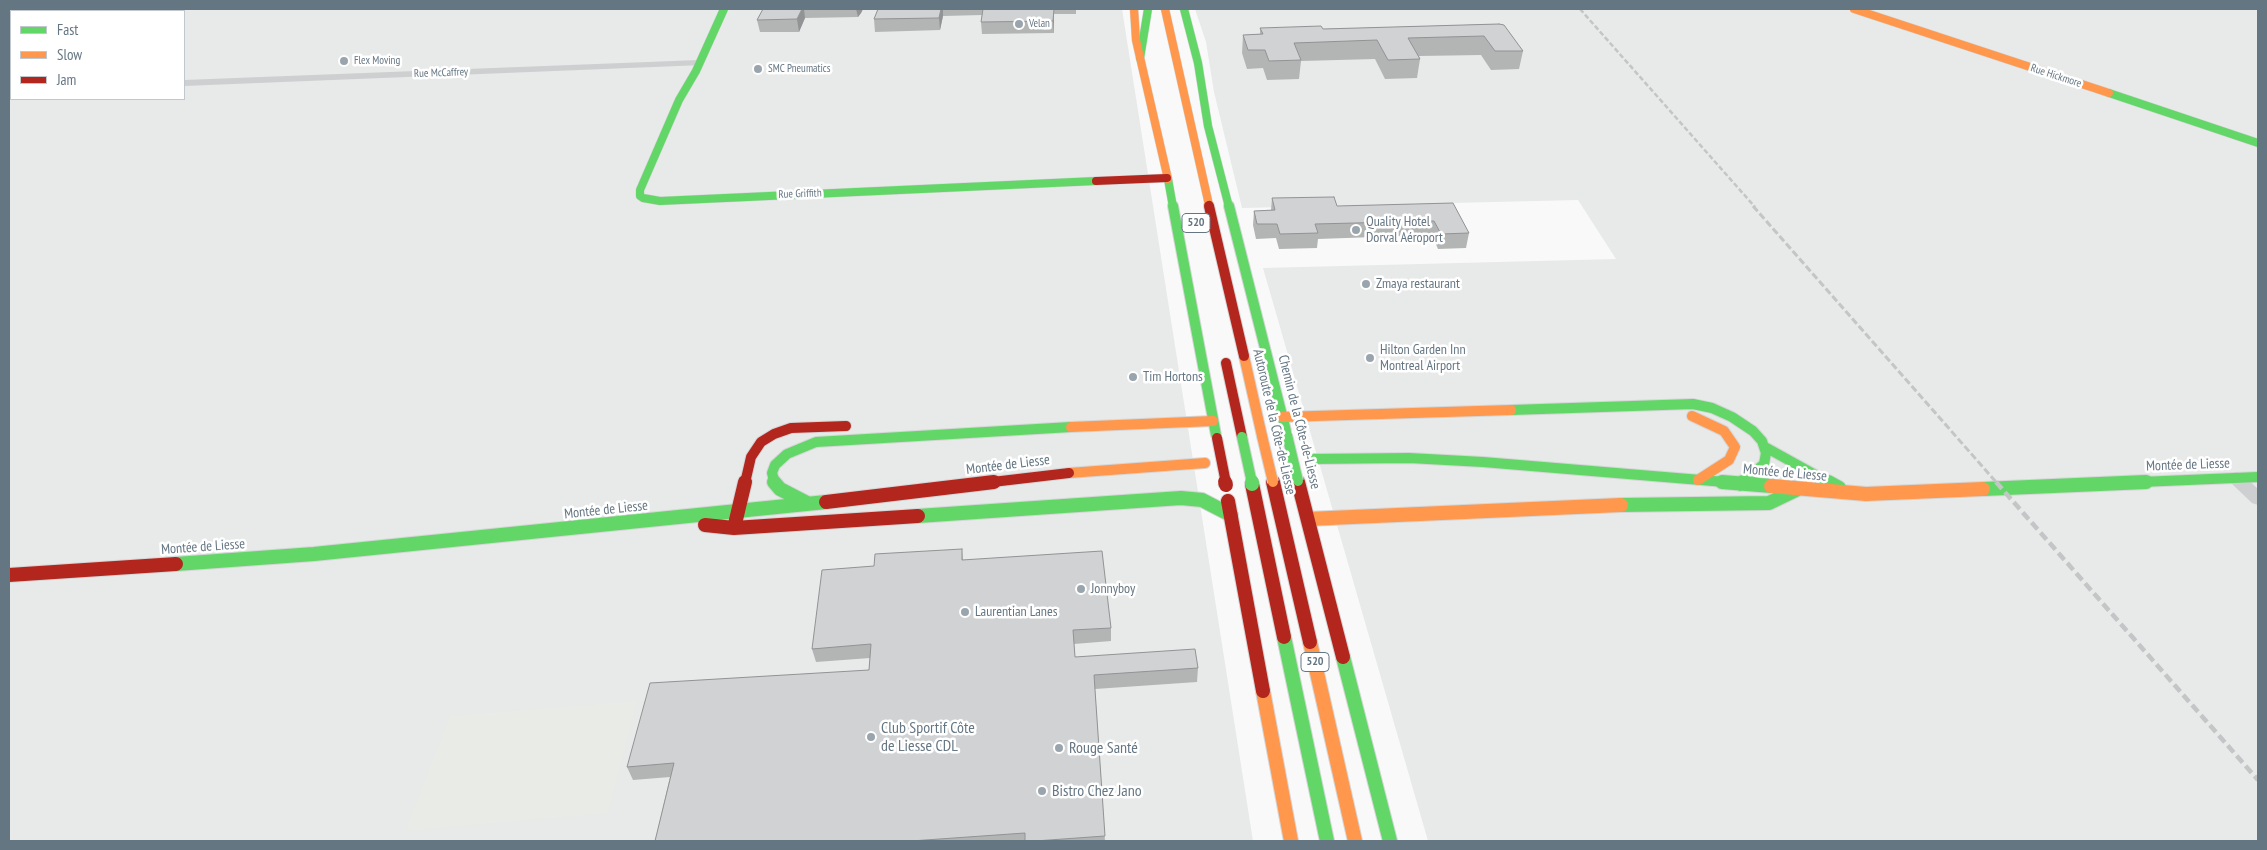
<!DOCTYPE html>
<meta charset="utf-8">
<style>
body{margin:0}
#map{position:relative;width:2267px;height:850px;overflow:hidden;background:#f9f9f9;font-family:"PT Sans Narrow",sans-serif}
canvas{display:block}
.frame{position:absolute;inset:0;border:10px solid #657683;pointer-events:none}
.legend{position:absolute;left:10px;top:10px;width:175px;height:90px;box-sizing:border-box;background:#fff;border:1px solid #c1c8cd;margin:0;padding:6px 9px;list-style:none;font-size:15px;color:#657683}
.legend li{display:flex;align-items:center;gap:10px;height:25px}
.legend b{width:25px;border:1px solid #c1c8cd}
</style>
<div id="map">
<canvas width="2267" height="850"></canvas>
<div class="frame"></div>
<ul class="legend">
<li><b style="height:6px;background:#63d668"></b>Fast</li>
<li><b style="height:6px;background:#ff974d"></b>Slow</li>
<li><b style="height:6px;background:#b3261e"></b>Jam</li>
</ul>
</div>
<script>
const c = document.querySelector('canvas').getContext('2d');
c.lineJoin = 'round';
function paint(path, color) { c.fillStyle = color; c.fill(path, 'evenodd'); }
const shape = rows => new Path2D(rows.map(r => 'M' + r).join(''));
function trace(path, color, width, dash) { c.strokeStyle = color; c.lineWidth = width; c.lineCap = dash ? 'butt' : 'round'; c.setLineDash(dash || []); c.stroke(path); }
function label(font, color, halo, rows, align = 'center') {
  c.font = font + ' "PT Sans Narrow",sans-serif'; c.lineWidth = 5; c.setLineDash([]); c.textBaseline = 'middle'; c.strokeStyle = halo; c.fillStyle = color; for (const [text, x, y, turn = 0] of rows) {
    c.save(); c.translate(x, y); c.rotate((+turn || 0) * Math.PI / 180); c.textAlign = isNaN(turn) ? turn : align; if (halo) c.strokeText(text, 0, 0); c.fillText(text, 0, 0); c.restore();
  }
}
paint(shape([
 [9,9,1122,9,1253,841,9,841],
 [11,11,184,11,184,99,11,99],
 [1195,9,2258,9,2258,841,1428,841,1263,268,1616,259,1578,200,1242,208,1214,92,1206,42]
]), '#e8e9e9');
paint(shape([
 [637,701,608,813,405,831,450,716]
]), '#e8ebe6');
const fastFar2 = shape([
 [724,9,696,71,679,100,640,190,640,196,643,198,660,201,1096,181],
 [1184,9,1198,63,1208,126,1229,207],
 [1140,58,1148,9],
 [2109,93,2258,143],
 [1168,179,1173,207]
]);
const fastFar1 = shape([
 [1173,206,1216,435],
 [1229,206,1286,431],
 [1511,410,1693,404,1712,408,1732,417,1753,431,1762,441,1766,453,1764,464,1741,483],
 [1765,447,1830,483],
 [1311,459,1409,458,1483,462,1737,483],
 [775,483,772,473,775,465,787,454,816,442,1071,427],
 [2117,483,2258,477]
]);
const fast = shape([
 [774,482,780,489,807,503],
 [1722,482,1771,486],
 [1828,482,1839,488],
 [1740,484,1743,482],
 [1983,489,2146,482],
 [1621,505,1769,503,1796,490],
 [918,516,1181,498,1202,500,1231,515],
 [176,564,314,554,826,502],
 [1284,637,1327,841],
 [1343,657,1390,841]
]);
const slowFar2 = shape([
 [1134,9,1136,40,1168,179],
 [1165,9,1209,205],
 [1854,9,2109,93]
]);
const slowFar1 = shape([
 [1244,356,1262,436],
 [1692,416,1724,431,1735,447,1729,460,1698,480],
 [1282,417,1511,410],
 [1071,427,1213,421],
 [1069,473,1205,463]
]);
const slow = shape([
 [1771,486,1866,494,1983,489],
 [1308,519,1621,505],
 [1310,642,1355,841],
 [1263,691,1291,841]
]);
const jamFar2 = shape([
 [1096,181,1167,178],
 [1209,205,1210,207]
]);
const jamFar1 = shape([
 [1209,206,1244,356],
 [1226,363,1242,437],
 [1298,481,1299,483],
 [745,483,751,457,761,442,774,434,791,428,846,426],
 [984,483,1069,473]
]);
const jam = shape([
 [1273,482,1310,642],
 [1298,482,1343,657],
 [1252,484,1284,637],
 [1228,501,1263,691],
 [826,502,994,482],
 [735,524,745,482],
 [705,525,734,528,918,516],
 [9,575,176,564]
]);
trace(fastFar2, '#d5d6d7', 9);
trace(fastFar1, '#d5d6d7', 12);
trace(fast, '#d5d6d7', 16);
trace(slowFar2, '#d5d6d7', 9);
trace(slowFar1, '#d5d6d7', 12);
trace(slow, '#d5d6d7', 16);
trace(jamFar2, '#d5d6d7', 9);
trace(jamFar1, '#d5d6d7', 12);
trace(jam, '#d5d6d7', 16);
paint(shape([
 [78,9,90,9,88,11,76,11,78,9],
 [9,58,11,58,11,65,9,65,9,58],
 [699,60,703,61,703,65,184,86,184,80,699,60],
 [9,87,11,87,11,93,9,93,9,87],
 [2236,472,2242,474,2258,489,2258,505,2252,503,2230,482,2227,478,2230,474,2236,472]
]), '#cecfd0');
trace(fastFar2, '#63d668', 8);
trace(fastFar1, '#63d668', 10);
trace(fast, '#63d668', 14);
trace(slowFar2, '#ff974d', 8);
trace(slowFar1, '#ff974d', 10);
trace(slow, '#ff974d', 14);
trace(jamFar2, '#b3261e', 8);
trace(jamFar1, '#b3261e', 10);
trace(jam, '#b3261e', 14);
trace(shape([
 [1580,9,1755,207]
]), '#c3c5c6', 2.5, [5, 2.5]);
trace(shape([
 [1753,206,1997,483]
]), '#c3c5c6', 3, [7, 3]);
trace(shape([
 [1996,482,2258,780]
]), '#c3c5c6', 4.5, [9, 4.5]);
const fastBridgeFar1 = shape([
 [1287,435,1298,481],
 [1242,437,1252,483]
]);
const fastBridge = shape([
 [1252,482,1252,484]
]);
const slowBridge = shape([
 [1262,436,1273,482]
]);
const jamBridgeFar1 = shape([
 [1217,438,1226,483]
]);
const jamBridge = shape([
 [1225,482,1226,485]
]);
trace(fastBridgeFar1, '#d5d6d7', 12, []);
trace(fastBridge, '#d5d6d7', 16, []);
trace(slowBridge, '#d5d6d7', 12, []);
trace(jamBridgeFar1, '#d5d6d7', 12, []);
trace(jamBridge, '#d5d6d7', 16, []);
trace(fastBridgeFar1, '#63d668', 10);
trace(fastBridge, '#63d668', 14);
trace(slowBridge, '#ff974d', 10);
trace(jamBridgeFar1, '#b3261e', 10);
trace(jamBridge, '#b3261e', 14);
paint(shape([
 [763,9,863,9,861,13,858,17,805,18,799,32,760,32,757,20],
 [878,9,1076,9,1076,14,1054,14,1054,33,982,34,981,22,982,15,943,16,940,30,875,32,874,19],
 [1499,24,1523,51,1519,69,1491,70,1481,55,1419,56,1420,59,1417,78,1385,79,1375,59,1301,61,1299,79,1267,80,1263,68,1247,69,1242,53,1243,35,1260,34,1260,28,1323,29],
 [1272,198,1337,206,1453,203,1469,233,1466,248,1438,249,1432,235,1318,239,1317,248,1279,249,1276,238,1256,239,1253,225,1254,211,1271,210],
 [962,549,963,560,1111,628,1111,641,1074,644,1075,657,1198,668,1197,682,1095,689,1105,841,655,841,670,777,633,780,627,767,869,670,870,658,816,662,812,649,874,566]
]), '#b3b5b5');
paint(shape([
 [9,9,27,9,23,11,11,11,11,19,9,21],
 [802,9,804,9,805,18,799,32,797,19],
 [856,9,863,9,861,13,858,17],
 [941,9,943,9,943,16,940,30,939,18],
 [1054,9,1054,33,1053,21]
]), '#929394');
const building = shape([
 [763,9,802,9,797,19,757,20,763,9],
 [878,9,941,9,939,18,874,19,878,9],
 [983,9,1054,9,1053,21,981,22,983,9],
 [1499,24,1504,25,1523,51,1495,51,1484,36,1408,38,1420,59,1388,60,1377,40,1294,43,1301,60,1269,61,1265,50,1248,50,1243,35,1263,34,1260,28,1321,26,1323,29,1499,24],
 [1334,197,1337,206,1453,203,1469,233,1441,234,1434,221,1315,224,1318,233,1280,234,1277,224,1257,224,1254,211,1275,210,1272,198,1334,197],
 [962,549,962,560,1102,551,1111,628,1073,630,1075,657,1195,649,1198,668,1094,675,1105,836,1035,841,1025,841,1025,833,911,841,655,841,674,763,627,767,650,683,869,670,871,644,812,649,822,570,874,566,875,554,962,549]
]);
paint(building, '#d0d2d3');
trace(building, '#929394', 1);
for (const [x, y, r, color] of [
 [1019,24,5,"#99a4ac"],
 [344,61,5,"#99a4ac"],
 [758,69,5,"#99a4ac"],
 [1356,230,5,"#99a4ac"],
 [1366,284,5,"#99a4ac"],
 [1370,358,5,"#99a4ac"],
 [1133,377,5,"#99a4ac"],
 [1081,589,5,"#99a4ac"],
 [965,612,5,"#99a4ac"],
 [871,737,5,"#99a4ac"],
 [1059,748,5,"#99a4ac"],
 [1042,791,5,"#99a4ac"]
]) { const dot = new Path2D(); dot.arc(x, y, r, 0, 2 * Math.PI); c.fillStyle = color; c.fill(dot); trace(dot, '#fff', 2); }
label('11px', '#657683', '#fff', [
 ["Velan",1029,24],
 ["Flex Moving",354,61],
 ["SMC Pneumatics",768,69]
], 'left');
label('11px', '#657683', '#fff', [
 ["Rue McCaffrey",441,73,-2],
 ["Rue Hickmore",2056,76,18],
 ["Rue Griffith",800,194,-2]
]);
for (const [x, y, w] of [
 [1196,223,28],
 [1315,662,28]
]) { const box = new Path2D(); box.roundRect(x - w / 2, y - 9.5, w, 19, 4); c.fillStyle = '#fff'; c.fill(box); trace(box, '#657683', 1); }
label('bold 12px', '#657683', null, [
 ["520",1196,223],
 ["520",1315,662]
]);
label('14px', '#657683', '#fff', [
 ["Quality Hotel",1366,222],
 ["Dorval Aéroport",1366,238],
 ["Zmaya restaurant",1376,284],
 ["Hilton Garden Inn",1380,350],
 ["Montreal Airport",1380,366],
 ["Tim Hortons",1143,377],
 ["Jonnyboy",1091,589],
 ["Laurentian Lanes",975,612]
], 'left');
label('14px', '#657683', '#fff', [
 ["Autoroute de la Côte-de-Liesse",1274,422,77],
 ["Chemin de la Côte-de-Liesse",1299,422,76],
 ["Montée de Liesse",1008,465,-7],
 ["Montée de Liesse",2188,465,-2],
 ["Montée de Liesse",1785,473,5],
 ["Montée de Liesse",606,510,-6],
 ["Montée de Liesse",203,547,-4]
]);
label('16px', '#657683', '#fff', [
 ["Club Sportif Côte",881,728],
 ["de Liesse CDL",881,746],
 ["Rouge Santé",1069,748],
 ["Bistro Chez Jano",1052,791]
], 'left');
</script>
